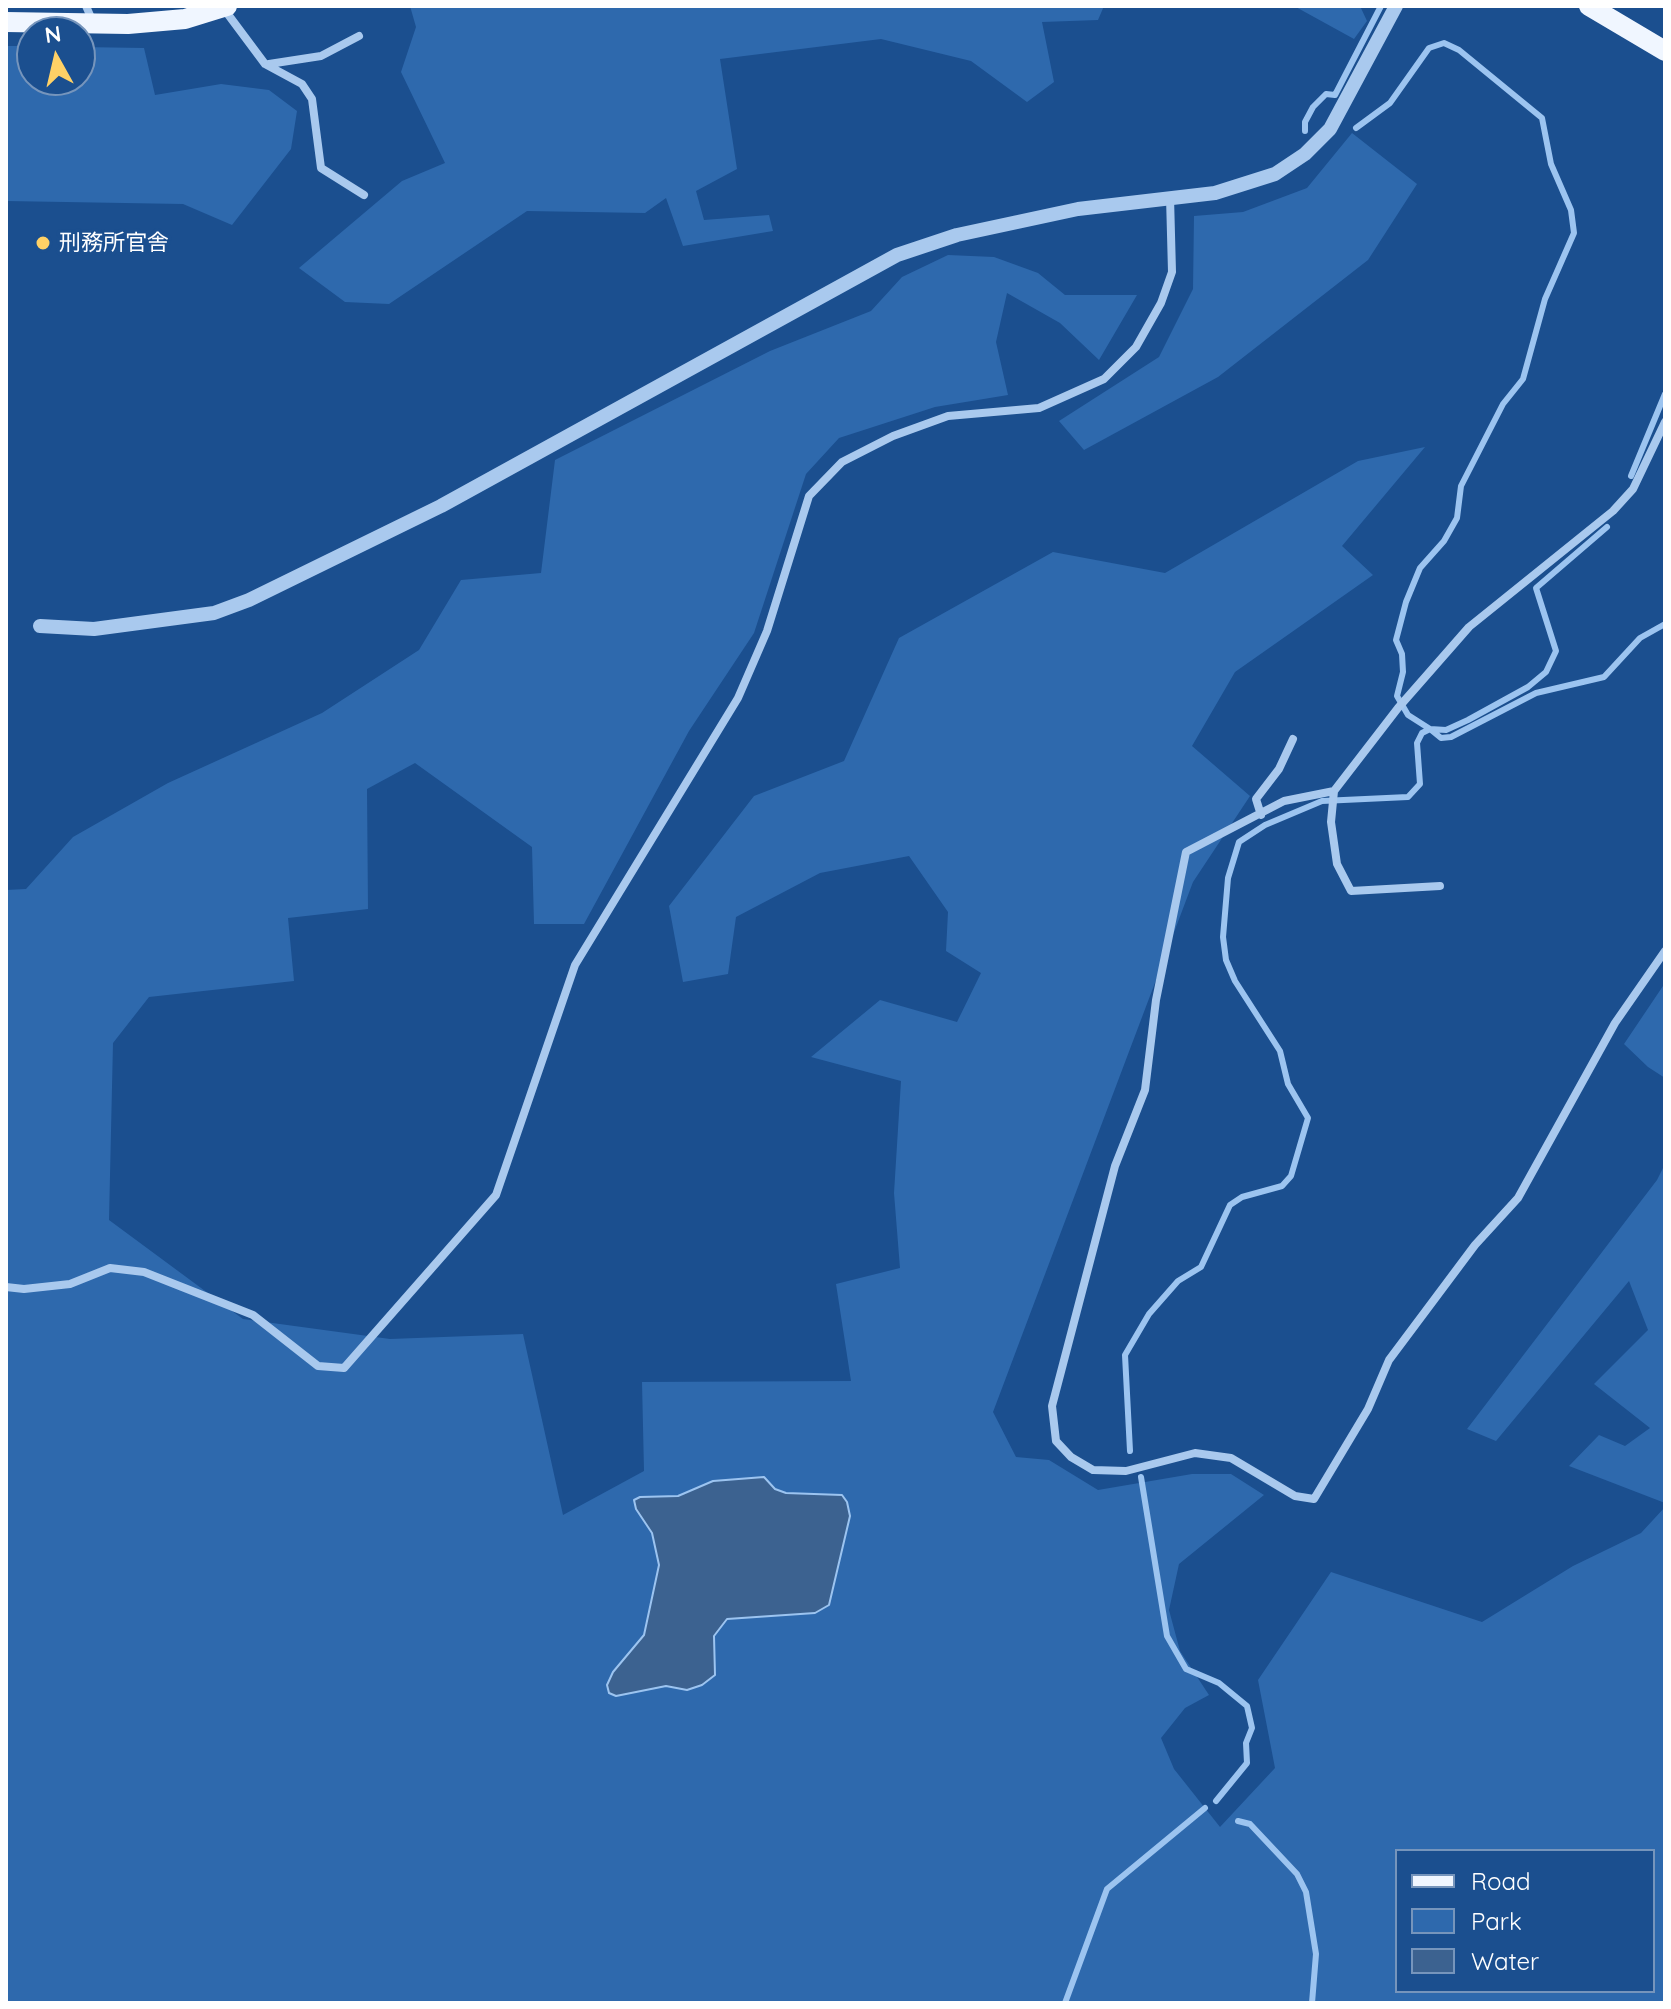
<!DOCTYPE html>
<meta charset="utf-8">
<style>
body{margin:0}
#map{position:relative;width:1671px;height:2009px;overflow:hidden;background:#1b4f8f;font-family:Quicksand,sans-serif}
canvas{display:block}
.frame{position:absolute;inset:0;border:8px solid #fff;pointer-events:none}
.legend{position:absolute;left:1395px;top:1849px;width:260px;height:144px;box-sizing:border-box;background:#1b4f8f;border:2px solid #7695bc;margin:0;padding:10px 14px;list-style:none;font-size:24px;color:#fff}
.legend li{display:flex;align-items:center;gap:16px;height:40px}
.legend b{width:40px;border:2px solid #7695bc}
.north{position:absolute;left:16px;top:16px;width:80px;height:80px;box-sizing:border-box;background:#1b4f8f;border:2px solid #7695bc;border-radius:50%;rotate:352deg;font-size:22px;font-weight:700;line-height:32px;text-align:center;color:#fff}
.north::after{content:'';display:block;margin:auto;width:28px;height:36px;background:#ffd166;clip-path:polygon(50% 0,100% 100%,50% 72%,0 100%)}
</style>
<div id="map">
<canvas width="1671" height="2009"></canvas>
<div class="frame"></div>
<ul class="legend">
<li><b style="height:10px;background:#f0f6ff"></b>Road</li>
<li><b style="height:22px;background:#2e69ad"></b>Park</li>
<li><b style="height:22px;background:#3c6290"></b>Water</li>
</ul>
<div class="north">N</div>
</div>
<script>
const c = document.querySelector('canvas').getContext('2d');
c.lineJoin = 'round';
function paint(path, color) { c.fillStyle = color; c.fill(path, 'evenodd'); }
const shape = rows => new Path2D(rows.map(r => 'M' + r).join(''));
function trace(path, color, width, dash) { c.strokeStyle = color; c.lineWidth = width; c.lineCap = dash ? 'butt' : 'round'; c.setLineDash(dash || []); c.stroke(path); }
function label(font, color, halo, rows, align = 'center') {
  c.font = font + ' Quicksand,"Noto Sans JP",sans-serif'; c.lineWidth = 7; c.setLineDash([]); c.textBaseline = 'middle'; c.strokeStyle = halo; c.fillStyle = color; for (const [text, x, y, turn = 0] of rows) {
    c.save(); c.translate(x, y); c.rotate((+turn || 0) * Math.PI / 180); c.textAlign = isNaN(turn) ? turn : align; if (halo) c.strokeText(text, 0, 0); c.fillText(text, 0, 0); c.restore();
  }
}
paint(shape([
 [410,6,1104,6,1098,20,1042,22,1054,82,1027,102,971,61,881,39,720,59,737,169,696,191,704,220,769,215,773,231,683,246,666,198,645,213,527,211,389,304,345,302,299,268,402,181,445,163,401,72,416,27],
 [1294,6,1360,6,1367,21,1354,39],
 [6,46,32,46,32,80,80,80,80,47,144,48,155,95,221,84,269,90,297,111,291,149,232,225,183,204,6,201],
 [1352,133,1417,184,1368,260,1218,377,1084,450,1059,421,1159,357,1193,289,1194,216,1243,212,1307,188],
 [948,255,994,257,1038,273,1065,295,1137,295,1099,360,1060,323,1007,293,996,342,1008,395,935,407,839,438,806,474,754,633,689,731,584,924,534,924,532,847,415,763,367,789,368,909,288,918,294,981,149,997,113,1043,109,1220,243,1319,390,1339,523,1334,563,1515,644,1471,642,1382,851,1381,836,1284,900,1268,894,1193,901,1081,811,1057,880,1000,957,1022,981,973,946,951,948,912,909,856,820,873,736,917,728,974,683,982,669,906,754,796,844,761,899,638,1053,552,1165,573,1358,461,1425,447,1342,546,1373,575,1235,672,1192,746,1250,796,1193,882,993,1412,1016,1457,1049,1460,1098,1490,1192,1474,1231,1474,1264,1495,1179,1564,1169,1610,1180,1651,1209,1695,1185,1708,1161,1738,1174,1769,1220,1827,1275,1768,1258,1680,1331,1572,1482,1622,1573,1566,1641,1533,1665,1507,1665,2003,6,2003,6,890,26,889,73,837,168,783,322,713,419,650,461,580,541,573,555,460,770,351,871,311,902,277],
 [763,1478,775,1489,786,1493,841,1495,850,1516,737,1618,727,1619,720,1626,714,1635,715,1675,687,1690,666,1686,616,1696,613,1672,644,1635,659,1565,652,1533,636,1509,639,1497,678,1496,713,1481],
 [1397,1851,1653,1851,1653,1991,1397,1991],
 [1665,983,1665,1078,1648,1067,1624,1044],
 [1665,1164,1665,1503,1569,1466,1599,1435,1625,1446,1650,1428,1594,1384,1648,1330,1629,1281,1496,1441,1467,1429,1657,1180]
]), '#2e69ad');
const water = shape([
 [764,1477,775,1489,786,1493,842,1495,847,1502,850,1516,829,1605,815,1613,727,1619,714,1636,715,1675,702,1685,687,1690,666,1686,616,1696,609,1693,607,1685,613,1672,644,1635,659,1565,652,1533,636,1509,634,1500,640,1497,678,1496,713,1481,764,1477]
]);
paint(water, '#3c6290');
trace(water, '#9cc4f0', 2);
trace(shape([
 [1305,131,1305,122,1313,107,1326,94,1335,95,1381,6],
 [1631,476,1665,394],
 [1430,729,1446,730,1468,720,1528,687,1546,672,1556,651,1536,588,1607,527],
 [1430,729,1441,738,1451,737,1536,693,1604,677,1640,638,1665,624],
 [1130,1451,1125,1355,1149,1314,1178,1281,1201,1267,1230,1205,1242,1197,1282,1186,1291,1176,1308,1118,1288,1084,1280,1051,1235,981,1226,960,1223,937,1228,878,1239,842,1265,825,1322,801,1408,797,1420,784,1417,743,1422,733,1430,729,1408,715,1397,696,1403,672,1402,654,1396,640,1406,602,1420,568,1444,541,1457,518,1461,486,1503,404,1523,379,1545,299,1574,233,1571,210,1551,164,1542,118,1459,50,1444,43,1429,48,1390,103,1356,128],
 [1141,1477,1167,1636,1186,1669,1219,1683,1247,1706,1252,1728,1246,1743,1247,1763,1216,1801],
 [1238,1821,1250,1824,1297,1874,1306,1892,1316,1954,1312,2003],
 [1065,2003,1107,1889,1205,1808]
]), '#9cc4f0', 6);
trace(shape([
 [86,6,93,22],
 [224,9,265,64,302,84,312,99,321,168,364,195],
 [269,64,321,56,359,36],
 [1665,422,1633,489,1613,511,1469,627,1398,708,1334,791,1284,801,1186,852,1156,1000,1145,1090,1115,1166,1052,1406,1056,1441,1071,1457,1093,1470,1126,1471,1195,1453,1231,1458,1295,1496,1314,1499,1368,1409,1389,1360,1475,1245,1518,1198,1615,1023,1665,951],
 [1334,791,1331,822,1337,864,1351,891,1440,886],
 [1261,815,1256,799,1279,769,1293,739],
 [6,1287,24,1289,70,1284,110,1268,144,1272,253,1315,318,1366,344,1368,496,1195,575,965,738,698,767,631,809,496,842,462,893,436,948,416,1039,408,1104,379,1136,347,1161,303,1172,272,1170,197]
]), '#a9c9ee', 8);
trace(shape([
 [40,626,94,629,214,613,249,600,441,506,897,255,957,235,1078,209,1215,193,1275,174,1305,154,1330,129,1396,6]
]), '#a9c9ee', 14);
trace(shape([
 [1589,6,1665,51],
 [6,22,128,24,185,19,227,6]
]), '#f0f6ff', 20);
for (const [x, y, r, color] of [
 [43,243,8,"#ffd166"]
]) { const dot = new Path2D(); dot.arc(x, y, r, 0, 2 * Math.PI); c.fillStyle = color; c.fill(dot); trace(dot, '#1b4f8f', 3); }
label('22px', '#fff', '#1b4f8f', [
 ["刑務所官舎",59,243]
], 'left');
</script>
